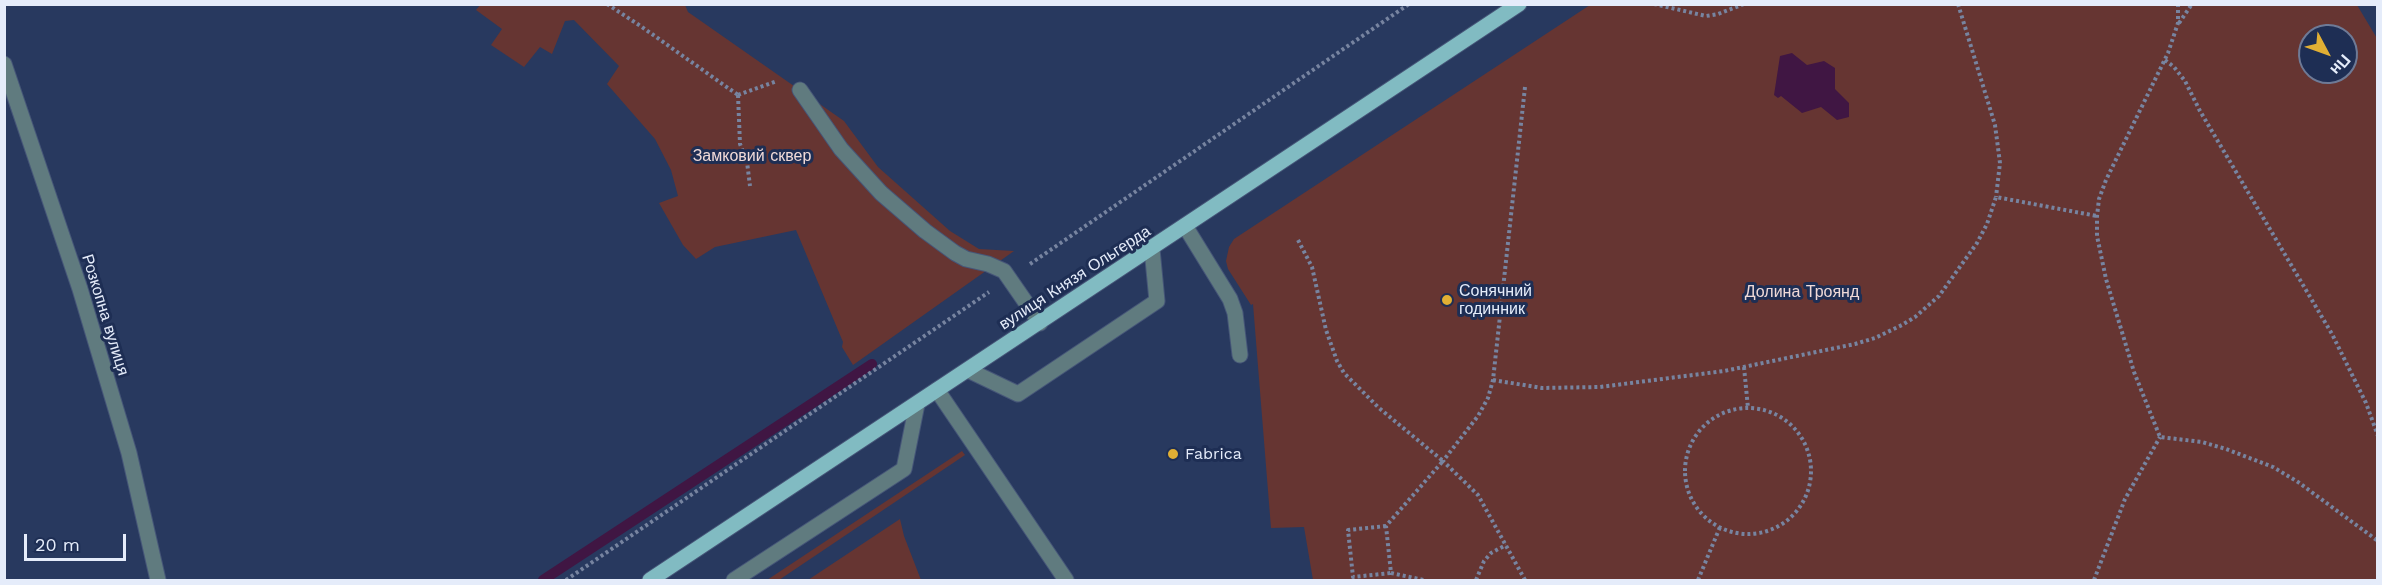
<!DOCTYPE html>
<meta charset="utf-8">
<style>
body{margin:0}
#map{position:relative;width:2382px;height:585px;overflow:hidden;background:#28395f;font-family:"Work Sans",sans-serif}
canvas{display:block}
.frame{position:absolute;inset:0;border:6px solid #e5ecfa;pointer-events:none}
.north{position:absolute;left:2298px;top:24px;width:60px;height:60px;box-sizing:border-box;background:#1e2e54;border:2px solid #6e7a96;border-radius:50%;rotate:131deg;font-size:16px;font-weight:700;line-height:24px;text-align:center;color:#e5ecfa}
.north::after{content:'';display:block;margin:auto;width:21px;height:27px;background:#e1af34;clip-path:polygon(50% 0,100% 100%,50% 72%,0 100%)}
.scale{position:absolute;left:24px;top:534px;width:102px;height:27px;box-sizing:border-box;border:3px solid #e5ecfa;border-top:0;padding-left:8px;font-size:18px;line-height:21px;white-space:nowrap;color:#e5ecfa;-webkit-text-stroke:4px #1e2e54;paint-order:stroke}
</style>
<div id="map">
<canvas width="2382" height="585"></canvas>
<div class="frame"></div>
<div class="north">Пн</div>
<div class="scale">20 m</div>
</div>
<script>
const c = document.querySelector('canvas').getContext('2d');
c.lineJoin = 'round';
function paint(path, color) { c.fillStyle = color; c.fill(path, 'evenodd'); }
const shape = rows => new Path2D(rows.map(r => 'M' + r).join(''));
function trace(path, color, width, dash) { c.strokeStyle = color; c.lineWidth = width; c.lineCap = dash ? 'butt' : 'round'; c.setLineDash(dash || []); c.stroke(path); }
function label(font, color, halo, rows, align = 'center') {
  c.font = font + ' "Work Sans",sans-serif'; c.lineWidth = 6; c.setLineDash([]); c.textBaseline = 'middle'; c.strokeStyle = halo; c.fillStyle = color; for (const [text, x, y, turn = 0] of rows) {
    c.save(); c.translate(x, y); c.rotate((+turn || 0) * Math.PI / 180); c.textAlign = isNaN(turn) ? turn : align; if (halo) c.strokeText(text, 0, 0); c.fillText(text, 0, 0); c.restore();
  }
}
paint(shape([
 [481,4,685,5,688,12,844,121,878,167,950,231,979,249,1014,251,853,365,842,347,843,342,796,230,715,247,696,259,683,245,659,203,678,196,671,170,655,139,607,84,619,66,574,20,565,21,552,54,540,47,524,67,491,45,502,29,476,10],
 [1590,5,2357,5,2378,40,2377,580,1313,580,1304,527,1271,528,1253,304,1251,305,1228,269,1226,261,1229,247,1234,239],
 [2310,36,2346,36,2346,72,2310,72],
 [962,451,965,455,779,580,767,580],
 [900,519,904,536,921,580,808,580]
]), '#663532');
paint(shape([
 [1792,53,1807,65,1824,61,1835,68,1835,89,1849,103,1849,117,1837,120,1821,107,1802,113,1781,96,1778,98,1774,95,1780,56]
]), '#401643');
trace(shape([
 [543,580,872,364]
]), '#401643', 10);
const minor = shape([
 [4,64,80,289,129,453,158,580],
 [800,90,841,149,881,193,925,231,955,253,966,259,988,264,1004,271,1040,323],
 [1185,226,1230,299,1235,313,1240,355],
 [968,370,1018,394,1157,301,1152,249],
 [937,390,1066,580],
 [734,580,904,469,917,404]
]);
const major = shape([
 [650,580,1519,4]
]);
trace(minor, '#465678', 17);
trace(major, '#465678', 17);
trace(shape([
 [607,4,642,27,738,95],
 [1654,4,1706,16,1718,14,1744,4],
 [1958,4,1995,125,2000,163,1996,197],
 [2178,4,2178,23,2168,53,2106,180,2099,199,2097,216,2097,236,2106,279,2134,372,2160,437,2202,442,2226,449,2273,467,2298,482,2378,541],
 [2179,23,2192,4],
 [2165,60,2174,67,2185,81,2200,111,2332,334,2366,403,2378,436],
 [1525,87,1493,380,1488,398,1478,416,1443,461,1478,495,1525,580],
 [738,95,740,144,747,162,750,186],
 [738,95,777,81],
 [1298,240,1312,267,1326,330,1337,361,1344,373,1379,408,1443,461,1386,526,1391,573,1424,580],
 [1030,264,1409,4],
 [1744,367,1748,408],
 [1493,380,1542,388,1600,387,1724,371,1855,344,1875,338,1902,325,1915,317,1939,296,1977,243,1987,224,1996,197,2097,216],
 '1685 471a63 63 0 1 1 126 0a63 63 0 1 1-126 0Z',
 [1386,526,1348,530,1353,577,1391,573],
 [566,580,989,292],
 [1476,580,1484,561,1491,553,1506,545],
 [1698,580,1720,527],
 [2094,580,2125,499,2160,437]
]), '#7784a0', 4, [3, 3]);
trace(minor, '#607b7f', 15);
trace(major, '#81bbc2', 15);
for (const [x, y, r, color] of [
 [1447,300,6,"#e1af34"],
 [1173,454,6,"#e1af34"]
]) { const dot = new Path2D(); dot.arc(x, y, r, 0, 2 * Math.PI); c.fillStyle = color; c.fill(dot); trace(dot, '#1e2e54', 2); }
label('16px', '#f0dad8', '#1e2e54', [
 ["Замковий сквер",752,156],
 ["Долина Троянд",1802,292]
]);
label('16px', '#e5ecfa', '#1e2e54', [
 ["вулиця Князя Ольгерда",1075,278,-33],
 ["Розкопна вулиця",105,315,73]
]);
label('16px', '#e5ecfa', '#1e2e54', [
 ["Сонячний",1459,291],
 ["годинник",1459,309],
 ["Fabrica",1185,454]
], 'left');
</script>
